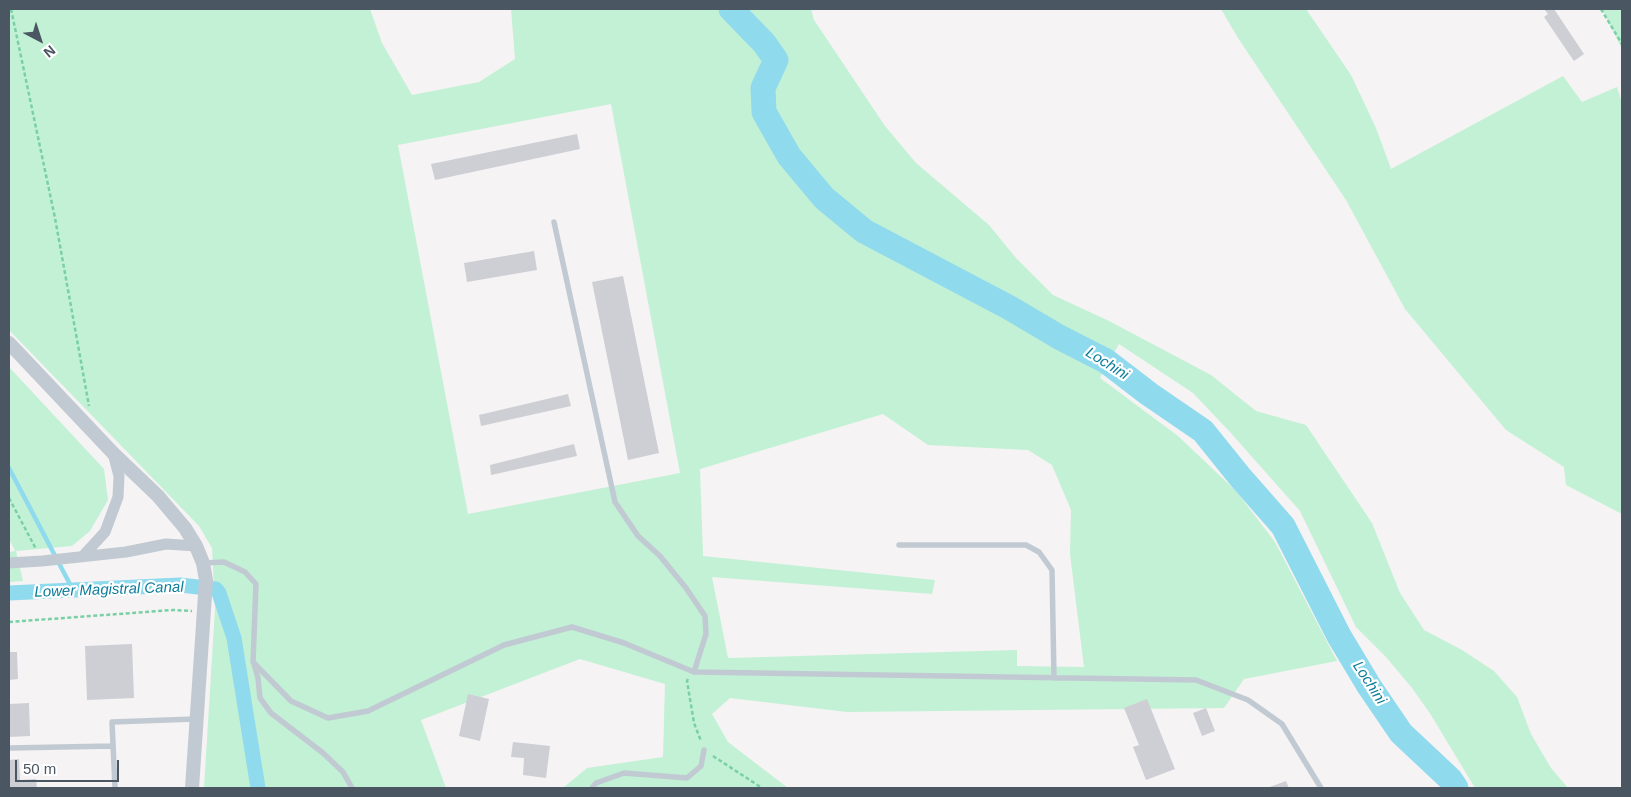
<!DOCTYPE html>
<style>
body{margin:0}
#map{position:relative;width:1631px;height:797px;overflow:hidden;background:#f5f3f3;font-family:Helvetica,sans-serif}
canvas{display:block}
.frame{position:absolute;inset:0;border:10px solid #4a5661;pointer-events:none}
.north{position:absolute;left:15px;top:15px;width:50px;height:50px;-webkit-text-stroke:4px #fff;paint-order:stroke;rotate:140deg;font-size:14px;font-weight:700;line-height:20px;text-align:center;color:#4a5661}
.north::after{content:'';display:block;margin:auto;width:18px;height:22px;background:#4a5661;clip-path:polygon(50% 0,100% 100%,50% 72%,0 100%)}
.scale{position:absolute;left:15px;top:760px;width:104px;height:22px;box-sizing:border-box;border:2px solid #4a5661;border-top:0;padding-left:6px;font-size:15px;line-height:18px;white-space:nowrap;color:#4a5661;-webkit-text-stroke:4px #fff;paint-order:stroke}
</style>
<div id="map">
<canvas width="1631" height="797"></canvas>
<div class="frame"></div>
<div class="north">N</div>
<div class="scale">50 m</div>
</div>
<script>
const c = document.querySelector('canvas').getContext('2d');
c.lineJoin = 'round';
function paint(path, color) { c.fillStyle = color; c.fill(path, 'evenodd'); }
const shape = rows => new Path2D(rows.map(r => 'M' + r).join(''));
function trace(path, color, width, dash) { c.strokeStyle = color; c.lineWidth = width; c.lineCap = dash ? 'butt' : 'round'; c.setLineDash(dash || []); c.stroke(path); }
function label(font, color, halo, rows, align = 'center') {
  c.font = font + ' Helvetica,sans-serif'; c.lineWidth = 4.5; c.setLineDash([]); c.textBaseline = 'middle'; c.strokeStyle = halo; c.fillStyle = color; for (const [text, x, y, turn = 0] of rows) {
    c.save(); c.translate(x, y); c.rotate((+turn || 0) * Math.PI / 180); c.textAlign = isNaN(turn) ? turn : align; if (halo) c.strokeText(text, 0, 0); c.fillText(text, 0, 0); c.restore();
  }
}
paint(shape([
 [9,9,370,9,382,43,412,95,479,82,515,59,511,9,811,9,814,20,885,126,916,163,989,225,1016,258,1053,295,1109,321,1211,375,1256,411,1306,425,1372,523,1400,593,1424,630,1462,650,1494,671,1517,697,1531,734,1551,768,1568,788,1475,788,1431,715,1412,688,1386,657,1356,627,1300,511,1230,432,1193,393,1119,344,1100,378,1178,436,1236,491,1275,542,1337,661,1244,679,1224,708,847,712,730,698,712,714,728,742,788,788,563,788,587,768,663,757,665,684,580,659,421,720,446,788,204,788,215,608,212,548,199,526,9,330],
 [611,104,680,473,468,514,398,145],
 [883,414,928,445,1028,450,1052,465,1071,510,1070,554,1084,667,1017,666,1017,650,728,658,712,577,932,594,935,580,703,556,700,469],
 [1221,9,1306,9,1351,75,1376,128,1391,169,1563,76,1582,102,1617,87,1622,103,1622,514,1566,485,1564,467,1506,430,1405,309,1346,200,1238,38],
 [1602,9,1622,9,1622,49],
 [9,367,104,469,108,500,90,531,72,546,16,551,23,581,9,582,9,552,15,551,9,539]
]), '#c3f1d5');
trace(shape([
 [9,468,73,590]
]), '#90daee', 4.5);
trace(shape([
 [9,593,180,585,216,589,219,593,234,638,258,788]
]), '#90daee', 15);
trace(shape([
 [731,9,764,43,776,60,763,88,764,112,789,156,824,198,864,231,1010,308,1059,337,1106,361,1149,394,1203,431,1240,477,1283,526,1339,636,1369,686,1401,733,1450,779,1456,788]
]), '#90daee', 25);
paint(shape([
 [1544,9,1554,9,1584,54,1574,61,1544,17,1548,14],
 [577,134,580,149,435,180,431,164],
 [534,251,537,270,467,282,464,263],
 [623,276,659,453,628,460,592,282],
 [568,394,571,406,481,426,479,415],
 [574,444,577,456,491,475,490,465],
 [132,644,134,698,87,700,85,646],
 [9,652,17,652,18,679,9,680],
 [468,694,489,699,480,741,459,736],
 [1147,699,1175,769,1146,780,1133,747,1139,745,1124,708],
 [29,703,30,736,9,737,9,704],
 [1206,708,1215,731,1202,736,1193,713],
 [513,742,550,746,546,778,523,775,524,758,511,757],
 [19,759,20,780,36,779,37,788,9,788,9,760],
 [1286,781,1289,788,1267,788]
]), '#cdcfd5');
trace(shape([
 [11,9,55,218,89,406],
 [1601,9,1622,44],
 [9,498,36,549],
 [9,622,173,610,192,611],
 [688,679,687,681,694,723,701,741],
 [713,756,762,788]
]), '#7ad0a6', 2.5, [4, 2.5]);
trace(shape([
 [554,222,615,502,638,536,660,556,686,588,705,616,706,634,694,672],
 [899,545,1026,545,1039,552,1052,570,1054,678],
 [203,563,224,562,245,572,256,584,253,662,291,701,328,718,368,711,504,645,572,627,624,643,694,672,1196,680,1248,700,1282,724,1321,788],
 [254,664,258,678,260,698,271,713,323,753,343,772,352,788],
 [9,748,113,746],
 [115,788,112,722,195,719],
 [592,788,596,783,624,773,687,778,701,766,704,750]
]), '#c1cad2', 5.5);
trace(shape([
 [83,556,105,532,118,497,119,476,113,453],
 [9,563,42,561,126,552,166,544,196,546]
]), '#c1cad2', 11);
trace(shape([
 [9,343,113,453,158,496,185,528,196,546,203,563,206,580,192,788]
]), '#c1cad2', 14);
label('italic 15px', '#0c7c9b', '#fff', [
 ["Lochini",1107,364,32],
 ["Lower Magistral Canal",109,590,-2],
 ["Lochini",1369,683,57]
]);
</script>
